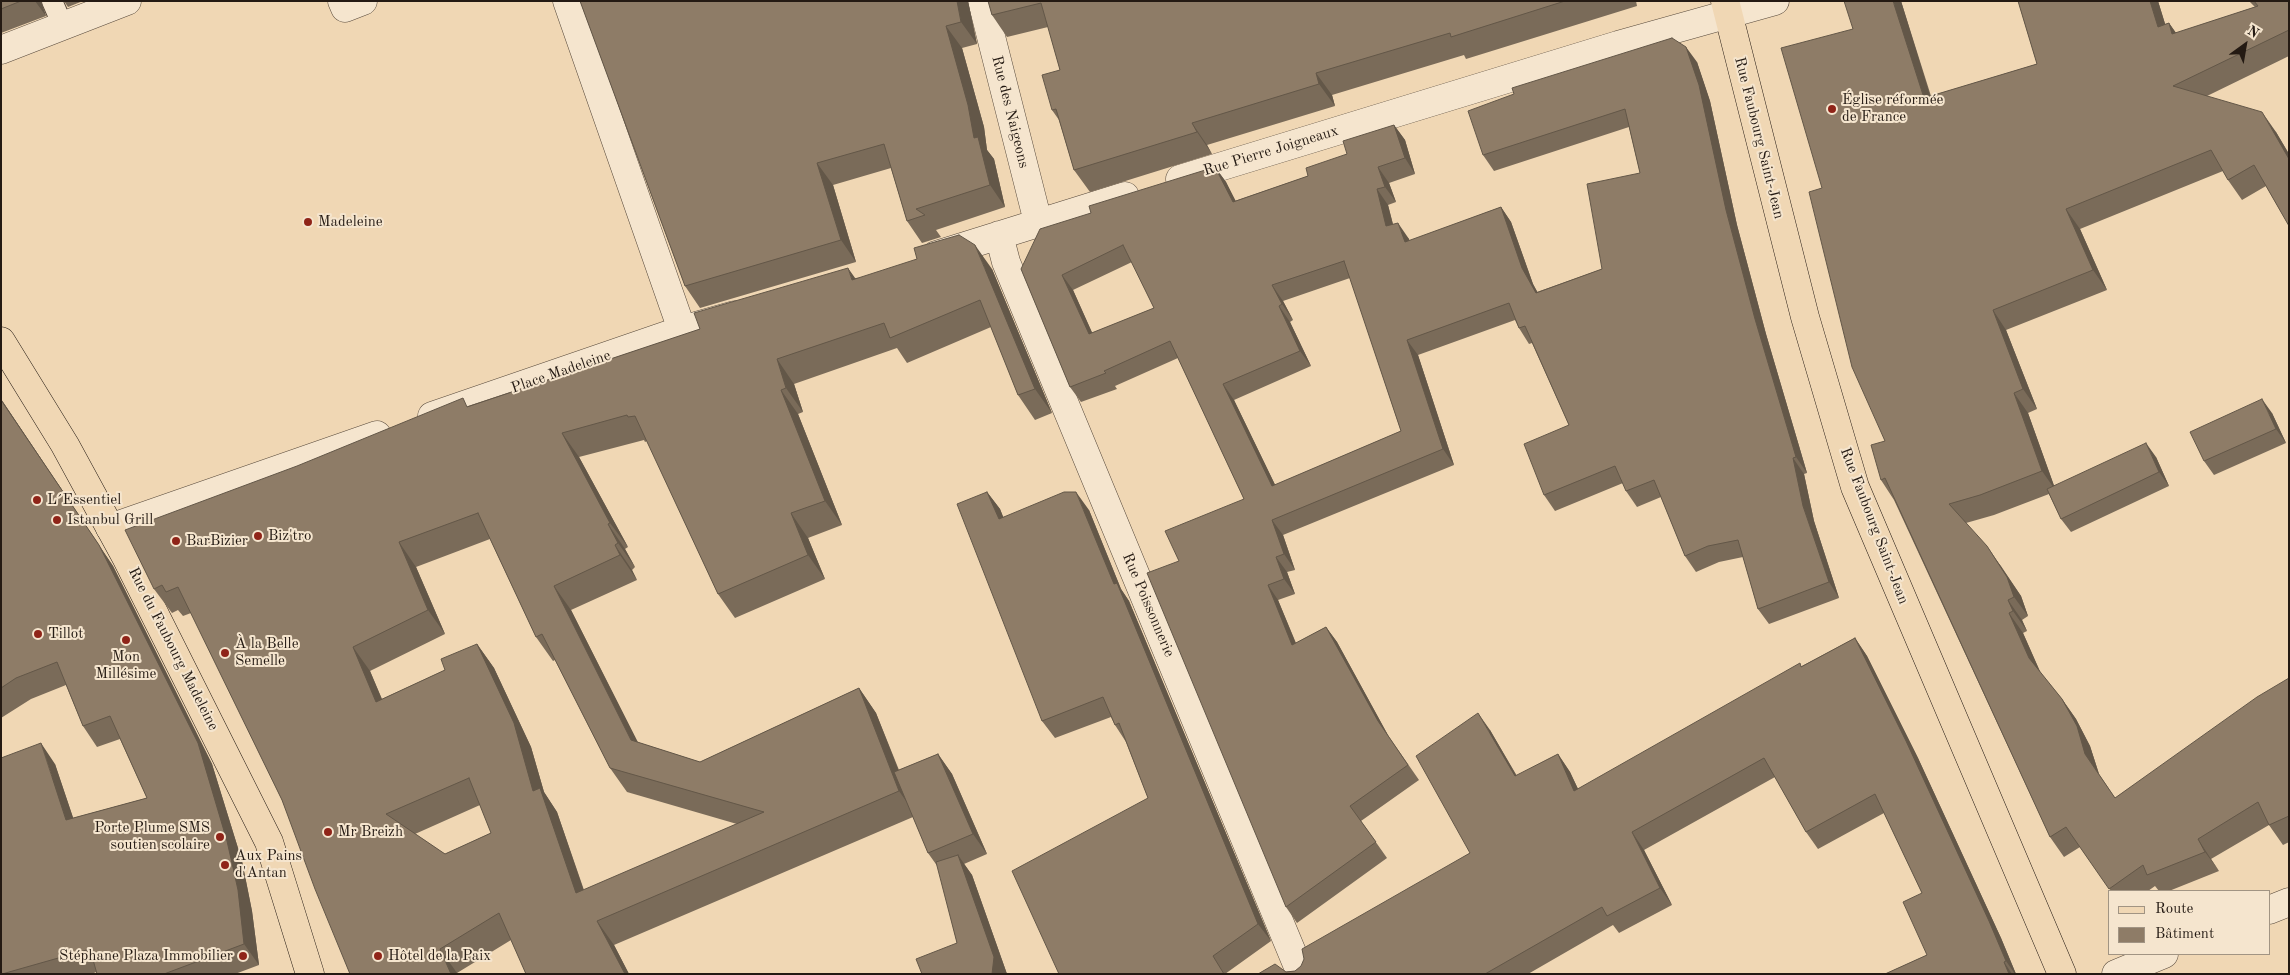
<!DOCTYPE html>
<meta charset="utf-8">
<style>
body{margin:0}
#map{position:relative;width:2290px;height:975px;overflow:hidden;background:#f0d7b4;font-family:"Old Standard TT",serif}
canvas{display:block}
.frame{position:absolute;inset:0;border:2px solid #241a13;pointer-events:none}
.legend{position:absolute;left:2108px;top:890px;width:162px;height:65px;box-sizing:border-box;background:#f5e5ce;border:1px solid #a19483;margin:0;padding:6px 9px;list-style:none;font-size:15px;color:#241a13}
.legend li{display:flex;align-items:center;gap:10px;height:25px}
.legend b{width:25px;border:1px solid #a19483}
.north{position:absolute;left:2220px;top:20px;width:50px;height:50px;-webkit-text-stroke:4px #f5e5ce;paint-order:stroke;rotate:32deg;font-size:14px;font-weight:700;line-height:20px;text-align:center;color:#241a13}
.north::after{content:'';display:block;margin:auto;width:18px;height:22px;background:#241a13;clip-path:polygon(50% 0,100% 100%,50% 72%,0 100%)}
</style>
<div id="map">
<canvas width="2290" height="975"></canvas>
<div class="frame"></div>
<ul class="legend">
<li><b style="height:6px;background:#f0d7b4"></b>Route</li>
<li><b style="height:14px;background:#8e7c67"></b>Bâtiment</li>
</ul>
<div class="north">N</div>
</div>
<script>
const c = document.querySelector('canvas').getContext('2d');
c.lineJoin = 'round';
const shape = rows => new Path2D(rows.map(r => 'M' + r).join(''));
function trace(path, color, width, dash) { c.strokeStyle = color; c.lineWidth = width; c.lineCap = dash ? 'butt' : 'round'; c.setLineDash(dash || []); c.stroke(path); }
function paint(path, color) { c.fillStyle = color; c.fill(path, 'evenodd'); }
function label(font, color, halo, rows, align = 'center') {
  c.font = font + ' "Old Standard TT",serif'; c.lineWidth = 4; c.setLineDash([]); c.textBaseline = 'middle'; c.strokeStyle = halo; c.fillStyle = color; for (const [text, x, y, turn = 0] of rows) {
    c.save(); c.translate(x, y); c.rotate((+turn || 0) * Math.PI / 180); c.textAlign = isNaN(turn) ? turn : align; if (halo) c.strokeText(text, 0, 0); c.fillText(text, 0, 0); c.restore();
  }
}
const service = shape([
 [52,1,63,26]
]);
const minor = shape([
 [342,1,345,8,363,1],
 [567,1,682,330],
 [982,1,1038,222],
 [1,50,127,1],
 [1180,179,1618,45,1775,1],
 [999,235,1006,262,1301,974],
 [936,255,1125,196],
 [432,416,682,330,735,315],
 [110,528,377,435]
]);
const tertiary = shape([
 [2269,910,2289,902],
 [2116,974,2164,954]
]);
const primary = shape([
 [1725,1,1805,317,1855,487,2062,974],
 [1,341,65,445,126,557,269,842,310,974]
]);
trace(service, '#57493b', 22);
trace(minor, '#57493b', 29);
trace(tertiary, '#57493b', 29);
trace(primary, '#241a13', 29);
trace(service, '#f5e5ce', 20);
trace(minor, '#f5e5ce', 28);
trace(tertiary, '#f5e5ce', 28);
trace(primary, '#f0d7b4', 28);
paint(shape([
 [1,1,41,1,46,16,1,33],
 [64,1,83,1,68,7],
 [580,1,968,1,977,44,962,48,984,127,987,150,994,159,1005,207,936,230,941,237,922,243,907,221,891,168,833,185,856,262,700,308,685,286],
 [988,1,1636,1,1637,6,1466,59,1464,55,1332,95,1335,106,1207,145,1212,154,1090,192,1074,170,1059,120,1052,110,1060,70,1048,27,1007,37,992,15],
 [1901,1,1931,96,2037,64,2018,1,2158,1,2165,24,2169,23,2176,33,2255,7,2249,1,2289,1,2289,56,2207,96,2276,132,2289,154,2289,226,2266,186,2242,200,2228,180,2223,171,2080,229,2107,290,2006,330,2037,409,2028,413,2054,486,2156,457,2169,486,2071,532,2061,519,2049,494,1994,515,1966,523,2001,566,2021,596,2028,616,2022,620,2027,631,2023,633,2040,672,2062,699,2076,719,2090,746,2099,774,2115,798,2289,678,2289,842,2283,845,2269,825,2211,859,2219,871,2169,891,2159,891,2155,886,2148,891,2111,891,2080,847,2064,857,2050,837,1894,500,1881,480,1885,441,1822,188,1853,29],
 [1697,62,1710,101,1737,225,1766,334,1807,473,1804,474,1814,521,1839,598,1769,624,1758,609,1743,557,1719,562,1696,572,1685,556,1661,497,1637,507,1626,491,1623,483,1555,511,1544,495,1569,425,1532,343,1529,344,1519,328,1515,320,1418,355,1454,465,1283,535,1295,570,1287,572,1295,594,1278,600,1296,643,1326,627,1337,642,1389,737,1419,780,1361,821,1387,858,1297,923,1286,907,1179,561,1244,499,1178,358,1115,386,1117,389,1081,402,1070,387,1021,269,1091,213,1215,167,1226,182,1235,201,1308,176,1347,154,1394,125,1405,140,1415,174,1389,183,1396,202,1388,205,1393,224,1409,239,1409,241,1501,207,1511,222,1533,284,1537,292,1602,269,1640,173,1629,127,1494,171,1483,155],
 [1132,262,1154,308,1092,333,1073,290],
 [1350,278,1401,431,1275,485,1234,400,1311,366,1290,322,1293,320,1283,301],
 [992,269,1052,413,1035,420,1018,395,991,327,907,363,897,348,794,384,803,412,798,414,842,525,808,538,825,579,735,618,718,594,647,441,645,442,644,440,579,457,628,547,625,549,635,567,632,570,637,580,571,610,637,742,700,762,859,688,876,713,899,770,938,754,952,774,987,854,964,864,972,875,1007,974,922,974,957,943,938,867,928,853,913,817,614,945,629,974,526,974,511,940,457,973,458,974,350,974,282,800,191,613,183,616,178,610,172,613,154,589,468,406,855,278],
 [490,539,536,637,553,661,555,660,610,768,627,792,737,824,584,890,557,812,544,792,531,747,494,668,477,644,445,670,382,699,370,671,445,634,416,567],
 [480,805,491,833,445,854,415,834],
 [1,399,113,566,212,764,242,861,252,911,259,965,235,974,97,974,96,972,92,974,2,974,55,764,73,818,147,798,120,739,97,747,83,726,66,685,31,699,1,718],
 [2272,413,2286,443,2214,475,2204,461],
 [987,492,1000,509,1003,517,1089,510,1121,589,1129,601,1271,941,1225,974,1059,974,1148,798,1126,742,1115,725,1111,717,1055,738,1042,721],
 [1855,638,1867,656,1918,758,2001,938,2016,974,1885,974,1927,955,1922,893,1884,813,1818,849,1806,832,1775,777,1644,850,1672,905,1619,933,1613,925,1528,974,1258,974,1295,971,1470,853,1490,730,1517,776,1558,754,1570,772,1578,789,1802,666]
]), '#7a6b59');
paint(shape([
 [35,1,41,1,46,16],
 [957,1,968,1,977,44,961,22],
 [1893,1,1901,1,1937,118,1924,98],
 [2150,1,2158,1,2172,46,2158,27],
 [2169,23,2183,43,2172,34],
 [946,26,962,48,984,127,987,150,994,159,1005,207,990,185,974,138],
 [1686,47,1697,62,1710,101,1737,225,1766,334,1807,473,1796,457,1755,319,1726,210],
 [1316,73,1332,95,1335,106,1319,84],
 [2262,112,2276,132,2289,154,2289,159],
 [1192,123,1207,145,1212,154,1197,132],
 [1394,125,1405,140,1415,174,1405,158],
 [817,163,833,185,856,262,841,240],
 [1215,167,1226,182,1244,217,1233,202],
 [1378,167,1389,183,1396,202,1385,187],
 [1377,189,1388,205,1397,241,1386,226],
 [1501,207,1511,222,1533,284,1547,309,1536,293,1522,268],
 [2066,209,2080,229,2107,290,2093,270],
 [1398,223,1409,239,1416,258,1405,242],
 [975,245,992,269,1052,413,1035,389],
 [848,268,865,292,852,280],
 [1062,275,1073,290,1100,350,1089,334],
 [1272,285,1283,301,1293,320,1282,304],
 [1279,306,1290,322,1311,366,1300,351],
 [1993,310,2006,330,2037,409,2023,389],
 [1407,340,1418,355,1454,465,1443,449],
 [777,359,794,384,803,412,786,388],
 [1223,384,1234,400,1283,501,1272,486],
 [781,390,798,414,842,525,825,501],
 [2014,393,2028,413,2056,491,2042,471],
 [1,399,113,566,212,764,242,861,252,911,259,965,244,944],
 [2262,399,2272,413,2286,443,2276,429],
 [562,433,579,457,628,547,610,523],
 [2146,443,2156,457,2169,486,2159,472],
 [1793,458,1804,474,1814,521,1839,598,1829,582,1803,506],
 [987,492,1000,509,1011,536,999,519],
 [1076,492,1089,510,1121,589,1129,601,1271,941,1258,924,1114,584],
 [791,513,808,538,825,579,808,555],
 [1272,520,1283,535,1295,570,1284,554],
 [608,524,625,549,635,567,618,543],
 [399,542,416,567,445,634,428,610],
 [615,545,632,570,637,580,620,555],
 [1987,546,2021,596,2028,616,2014,597],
 [1276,557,1287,572,1295,594,1284,579],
 [1268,585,1278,600,1303,661,1292,645],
 [554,586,571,610,649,764,631,740],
 [2008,600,2022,620,2027,631,2013,611],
 [2009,613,2023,633,2043,678,2029,658],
 [1326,627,1337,642,1389,737,1419,780,1378,721],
 [1855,638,1867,656,1918,758,2001,938,2016,974,2015,974,2006,961],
 [477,644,494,668,531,747,544,792,557,812,593,918,576,893,533,791],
 [353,647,370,671,393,726,376,702],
 [859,688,876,713,916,815,899,791],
 [2062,699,2076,719,2090,746,2099,774,2085,754],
 [1478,713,1490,730,1527,794,1515,776],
 [41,743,55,764,81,841,66,820],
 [938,754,952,774,987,854,973,834],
 [1558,754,1570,772,1587,808,1574,791],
 [1632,832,1644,850,1672,905,1660,888],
 [2198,839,2211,859,2219,871,2205,852],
 [958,855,972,875,1007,974,992,974],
 [597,921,614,945,629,974,625,974],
 [440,949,457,973,458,974,451,974],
 [2004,962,2012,974,2009,974]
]), '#635748');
const building = shape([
 [1,1,21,1,1,9,1,1],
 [580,1,957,1,961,22,946,26,968,105,974,138,978,137,990,185,916,209,925,215,907,221,884,144,817,163,841,240,685,286,580,1],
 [988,1,1565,1,1451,37,1450,33,1316,73,1319,84,1192,123,1197,132,1074,170,1056,109,1052,110,1042,75,1060,70,1041,3,992,15,988,1],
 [1844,1,1893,1,1924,98,2037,64,2018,1,2150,1,2158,27,2169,23,2172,34,2258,6,2254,1,2289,1,2289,30,2173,86,2262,112,2289,159,2289,226,2254,165,2228,180,2211,150,2066,209,2093,270,1993,310,2023,389,2014,393,2042,471,1980,495,1949,504,1987,546,2007,577,2014,597,2008,600,2013,611,2009,613,2029,658,2062,699,2077,726,2085,754,2115,798,2257,697,2289,678,2289,816,2269,825,2258,802,2198,839,2205,852,2147,875,2143,865,2109,889,2066,827,2050,837,1885,478,1881,480,1871,445,1885,441,1852,367,1809,192,1822,188,1781,48,1853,29,1844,1],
 [1672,38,1686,47,1699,85,1726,210,1755,319,1796,457,1793,458,1803,506,1829,582,1758,609,1738,540,1708,546,1685,556,1654,480,1626,491,1615,466,1544,495,1524,444,1569,425,1525,326,1519,328,1509,303,1407,340,1443,449,1272,520,1284,554,1276,557,1284,579,1268,585,1292,645,1326,627,1378,721,1408,765,1350,806,1376,842,1286,907,1147,573,1179,561,1165,531,1244,499,1170,341,1104,371,1106,373,1070,387,1021,269,1040,229,1091,213,1089,206,1215,167,1233,202,1308,176,1306,168,1347,154,1343,141,1394,125,1405,158,1378,167,1385,187,1377,189,1386,226,1398,223,1405,242,1501,207,1522,268,1536,293,1602,269,1587,184,1640,173,1625,109,1483,155,1468,111,1514,94,1512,88,1672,38],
 [1123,245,1154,308,1089,334,1062,275,1123,245],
 [1344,261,1401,431,1272,486,1223,384,1300,351,1279,306,1282,304,1272,285,1344,261],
 [959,235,975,245,1035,389,1018,395,980,300,890,338,884,323,777,359,786,388,781,390,825,501,791,513,808,555,718,594,635,416,628,417,627,415,562,433,610,523,608,524,618,543,615,545,620,555,554,586,631,740,700,762,859,688,899,791,597,921,625,974,526,974,499,913,440,949,451,974,350,974,315,889,282,800,178,587,166,592,162,585,154,589,125,530,297,466,463,398,467,407,700,329,694,313,848,268,852,280,917,259,914,248,959,235],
 [478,513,536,637,542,634,610,768,764,812,576,893,540,788,533,791,514,723,477,644,441,659,445,670,376,702,353,647,428,610,399,542,478,513],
 [469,778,491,833,445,854,386,814,469,778],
 [2262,399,2276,429,2204,461,2190,432,2262,399],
 [1,400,99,545,198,743,227,841,238,890,244,944,164,974,97,974,90,949,2,974,1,971,1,758,41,743,66,820,147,798,110,716,83,726,57,662,16,678,1,688,1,400],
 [2146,443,2159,472,2061,519,2047,489,2146,443],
 [987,492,999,519,1064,492,1076,492,1114,584,1117,583,1258,924,1213,956,1224,974,1059,974,1012,871,1148,798,1119,723,1115,725,1103,697,1042,721,957,504,987,492],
 [1855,638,1906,741,1989,921,2006,961,2004,962,2009,974,1885,974,1927,955,1903,902,1922,893,1875,794,1806,832,1764,758,1632,832,1660,888,1607,916,1602,907,1485,974,1258,974,1275,964,1286,972,1295,971,1301,966,1304,959,1302,949,1470,853,1416,756,1478,713,1515,776,1558,754,1574,791,1800,663,1801,667,1855,638],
 [938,754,973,834,928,853,894,772,938,754],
 [958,855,994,957,992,974,922,974,916,959,957,943,936,862,958,855]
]);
paint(building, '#8e7c67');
trace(building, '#635748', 1);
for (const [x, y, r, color] of [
 [1832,109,5,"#8f2418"],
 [308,222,5,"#8f2418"],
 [37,500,5,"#8f2418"],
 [57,520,5,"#8f2418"],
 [258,536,5,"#8f2418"],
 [176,541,5,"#8f2418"],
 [38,634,5,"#8f2418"],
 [126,640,5,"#8f2418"],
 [225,653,5,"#8f2418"],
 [328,832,5,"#8f2418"],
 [220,837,5,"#8f2418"],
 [225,865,5,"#8f2418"],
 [243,956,5,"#8f2418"],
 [378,956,5,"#8f2418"]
]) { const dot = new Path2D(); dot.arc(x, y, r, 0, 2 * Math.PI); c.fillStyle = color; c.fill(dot); trace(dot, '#f5e5ce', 2); }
label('15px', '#241a13', '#f5e5ce', [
 ["Église réformée",1842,100],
 ["de France",1842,117],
 ["Madeleine",318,222],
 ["L´Essentiel",47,500],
 ["Istanbul Grill",67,520],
 ["Biz'tro",268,536],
 ["BarBizier",186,541],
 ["Tillot",48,634],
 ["À la Belle",235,644],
 ["Semelle",235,661],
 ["Mon",126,657,"center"],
 ["Millésime",126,674,"center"],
 ["Porte Plume SMS",210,828,"right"],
 ["soutien scolaire",210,845,"right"],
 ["Mr Breizh",338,832],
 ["Aux Pains",235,856],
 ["d'Antan",235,873],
 ["Stéphane Plaza Immobilier",233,956,"right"],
 ["Hôtel de la Paix",388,956]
], 'left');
label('15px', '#241a13', '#f5e5ce', [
 ["Rue des Naigeons",1010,112,76],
 ["Rue Faubourg Saint-Jean",1759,138,76],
 ["Rue Pierre Joigneaux",1271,151,-17],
 ["Place Madeleine",561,372,-19],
 ["Rue Faubourg Saint-Jean",1874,526,69],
 ["Rue Poissonnerie",1148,605,67],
 ["Rue du Faubourg Madeleine",173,649,63]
]);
</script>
